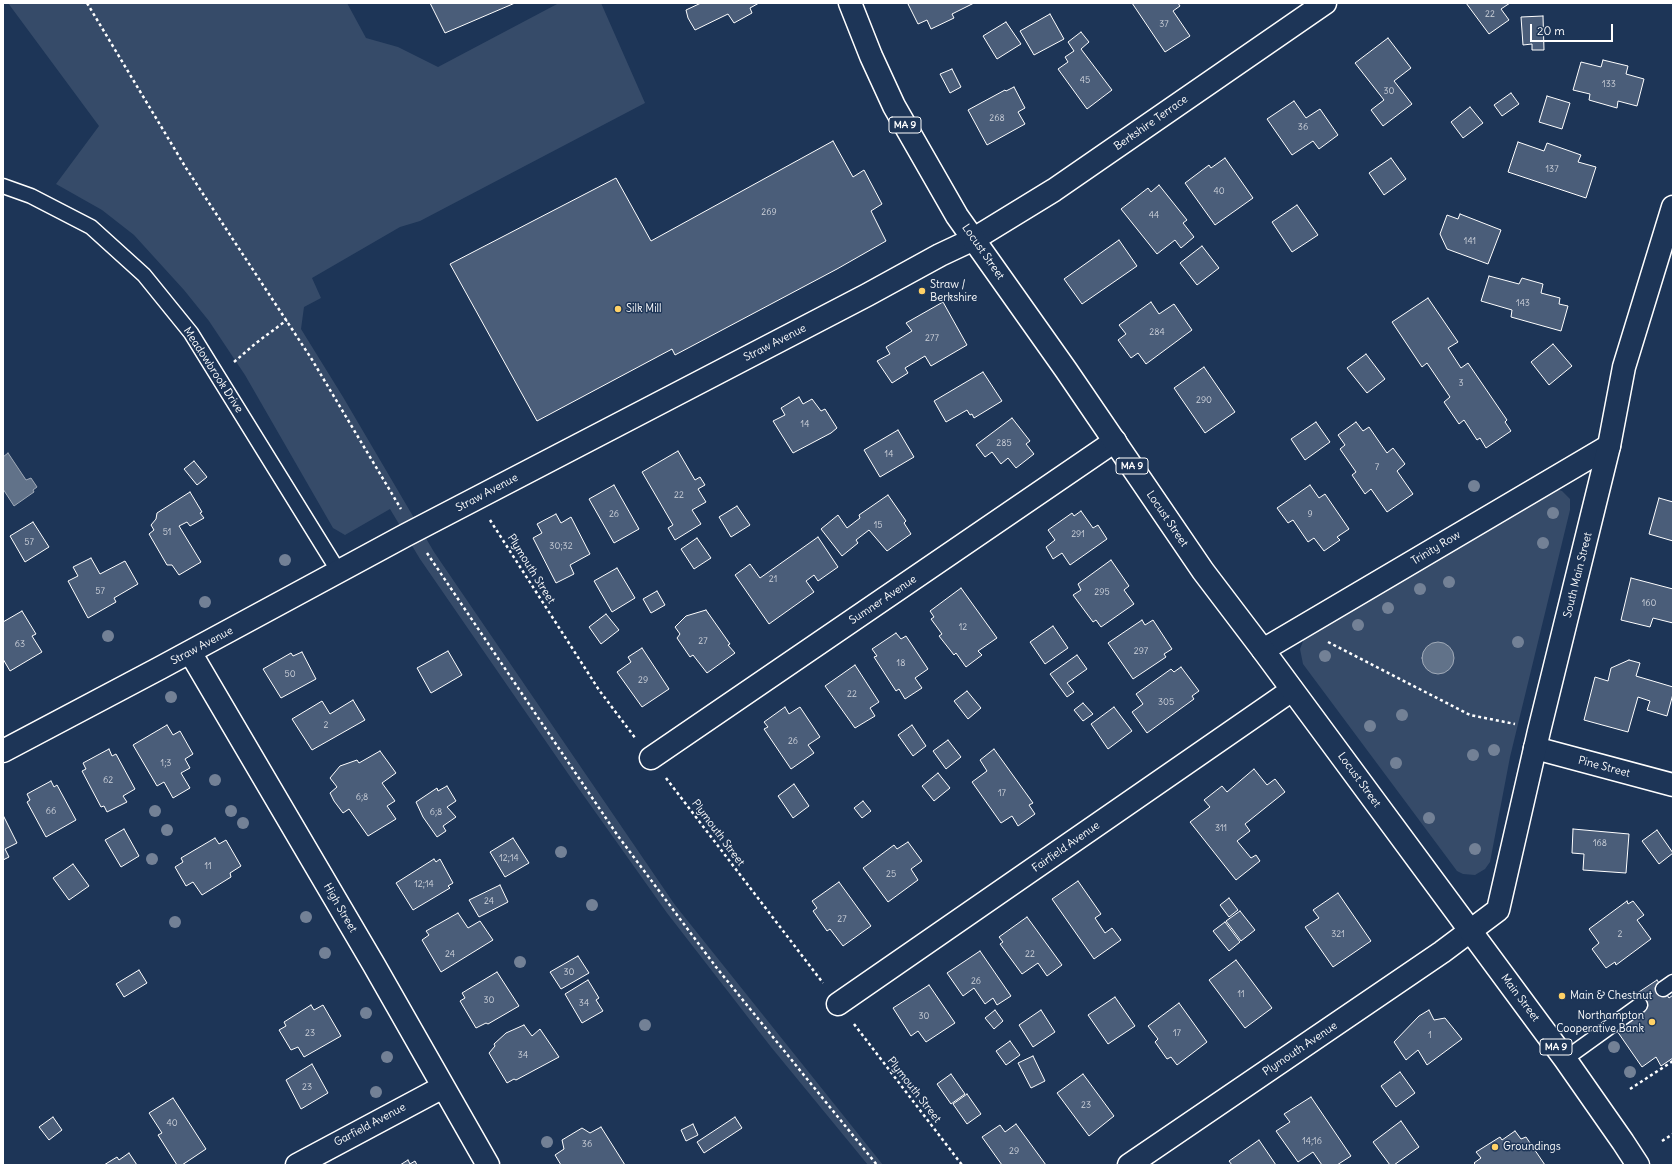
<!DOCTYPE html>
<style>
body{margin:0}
#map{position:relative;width:1676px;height:1168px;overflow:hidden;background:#1d3557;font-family:Delius,sans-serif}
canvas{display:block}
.frame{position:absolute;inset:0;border:4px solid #fff;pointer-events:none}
.scale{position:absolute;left:1530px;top:24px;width:83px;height:18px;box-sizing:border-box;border:2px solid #fff;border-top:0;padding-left:5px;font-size:12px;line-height:14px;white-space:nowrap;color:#fff;-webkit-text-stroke:3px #1d3557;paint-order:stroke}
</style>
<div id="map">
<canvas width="1676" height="1168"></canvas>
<div class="frame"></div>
<div class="scale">20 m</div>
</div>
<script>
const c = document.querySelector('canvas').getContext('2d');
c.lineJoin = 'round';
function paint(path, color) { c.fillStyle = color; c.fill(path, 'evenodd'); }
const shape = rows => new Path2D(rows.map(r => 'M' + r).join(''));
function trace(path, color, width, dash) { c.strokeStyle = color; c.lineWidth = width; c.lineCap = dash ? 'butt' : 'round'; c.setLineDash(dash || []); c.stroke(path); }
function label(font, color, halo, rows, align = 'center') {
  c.font = font + ' Delius,sans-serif'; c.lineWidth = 3; c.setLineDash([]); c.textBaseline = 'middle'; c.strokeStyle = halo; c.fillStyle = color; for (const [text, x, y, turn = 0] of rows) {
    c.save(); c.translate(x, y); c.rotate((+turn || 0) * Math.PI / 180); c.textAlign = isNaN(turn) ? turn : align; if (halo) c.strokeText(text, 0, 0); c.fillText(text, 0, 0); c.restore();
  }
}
paint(shape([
 [8,3,347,3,366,38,398,47,438,67,559,3,601,3,645,103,420,221,400,227,312,278,321,298,304,307,301,329,343,397,434,552,675,905,883,1165,868,1165,771,1047,667,913,569,775,420,559,390,509,345,535,333,528,245,375,209,321,184,290,134,235,102,210,56,184,99,126],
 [1556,489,1562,491,1570,499,1570,510,1510,757,1490,862,1485,869,1475,875,1463,874,1457,871,1303,664,1300,649,1304,639,1315,630,1389,589,1463,542]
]), '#364b69');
const water = shape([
 [8,453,26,480,31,478,37,487,33,490,34,492,14,506,3,489,3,457,8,453],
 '1422 658a16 16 0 1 1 32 0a16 16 0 1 1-32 0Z'
]);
paint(water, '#617289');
trace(water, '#a0aab8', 1);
const building = shape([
 [430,3,515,3,445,33,430,3],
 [701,3,759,3,750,8,752,13,734,23,728,14,695,30,688,18,686,10,701,3],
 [911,3,974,3,952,14,954,18,931,29,927,20,918,24,908,4,911,3],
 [1132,3,1178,3,1180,6,1173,11,1190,36,1165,52,1132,3],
 [1466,3,1510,3,1501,9,1509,20,1489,34,1466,3],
 [1050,14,1064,39,1034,55,1020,31,1050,14],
 [1543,16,1544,50,1532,50,1532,44,1523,45,1521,17,1543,16],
 [1006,22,1021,44,997,59,983,36,1006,22],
 [1081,32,1089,42,1081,49,1112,90,1087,109,1058,69,1068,62,1065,57,1074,51,1068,42,1081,32],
 [1388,38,1411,68,1394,81,1412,104,1383,126,1371,110,1384,100,1355,63,1388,38],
 [1603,60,1628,66,1626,74,1644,79,1637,106,1618,101,1617,108,1589,100,1590,94,1573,90,1581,62,1601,67,1603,60],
 [952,69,961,87,950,93,940,74,952,69],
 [1014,87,1025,108,1018,112,1025,124,987,145,968,110,1005,90,1006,91,1014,87],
 [1511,93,1519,104,1502,116,1494,105,1511,93],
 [1547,96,1570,103,1562,129,1539,122,1547,96],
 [1294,101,1306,118,1320,109,1338,135,1319,149,1313,141,1292,155,1267,119,1294,101],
 [1470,107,1483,123,1463,138,1451,122,1470,107],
 [833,141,853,177,864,170,882,204,871,211,886,241,837,269,675,355,672,349,537,421,450,264,616,178,651,241,833,141],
 [1518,142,1544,151,1547,143,1581,155,1578,162,1596,167,1586,198,1508,172,1518,142],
 [1225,158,1253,198,1215,225,1185,183,1209,165,1211,168,1225,158],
 [1391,158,1406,179,1384,195,1369,173,1391,158],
 [1159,185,1187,220,1183,223,1194,237,1181,248,1175,240,1157,254,1121,209,1148,188,1151,192,1159,185],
 [1297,205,1318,235,1292,252,1272,222,1297,205],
 [1460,214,1501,230,1488,264,1447,249,1440,234,1447,215,1458,219,1460,214],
 [1119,240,1137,266,1082,304,1064,279,1119,240],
 [1202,246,1219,268,1197,285,1180,263,1202,246],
 [1489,276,1519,284,1522,278,1543,284,1541,293,1560,298,1559,304,1568,306,1561,331,1511,317,1512,310,1481,301,1489,276],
 [1428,298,1458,342,1448,348,1461,368,1468,363,1507,420,1505,422,1511,431,1486,448,1480,438,1477,440,1464,420,1459,424,1444,402,1450,397,1427,363,1422,367,1392,322,1428,298],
 [943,302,967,345,931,366,925,356,905,368,908,373,892,383,877,361,890,354,886,347,912,331,906,323,943,302],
 [1151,302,1159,314,1174,304,1192,330,1146,364,1138,353,1131,358,1118,340,1126,334,1119,325,1151,302],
 [1553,344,1572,366,1549,385,1531,362,1553,344],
 [1366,354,1385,379,1367,393,1347,368,1366,354],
 [1204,367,1235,412,1205,433,1174,388,1204,367],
 [983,372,1002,401,974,418,972,414,970,415,967,410,946,422,934,401,983,372],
 [799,397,803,404,812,399,821,411,825,409,837,428,831,433,793,453,773,421,785,415,781,408,799,397],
 [1012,418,1030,441,1026,444,1034,454,1016,468,1008,458,1001,464,992,452,985,457,976,445,1012,418],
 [1316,422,1330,442,1305,460,1291,439,1316,422],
 [1356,422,1363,431,1369,427,1387,453,1393,448,1405,464,1397,471,1413,494,1387,512,1371,489,1365,494,1352,475,1356,472,1340,449,1345,445,1338,435,1356,422],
 [898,430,914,457,880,477,864,450,898,430],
 [678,451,695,480,700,477,705,485,698,489,706,502,692,510,701,524,675,540,668,528,673,525,642,472,678,451],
 [194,461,207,477,197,485,184,469,194,461],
 [614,485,639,529,614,543,589,499,614,485],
 [1310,485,1319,498,1325,494,1349,529,1337,537,1340,540,1324,551,1314,538,1308,542,1293,520,1288,523,1277,508,1310,485],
 [190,492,202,512,200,513,204,518,190,526,187,522,179,526,201,562,179,575,172,565,167,565,149,534,154,530,151,525,156,519,157,513,190,492],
 [888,495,906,521,904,523,911,534,887,551,869,530,856,540,858,543,842,556,821,529,838,515,847,528,860,518,859,515,888,495],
 [1659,498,1673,502,1673,541,1649,534,1659,498],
 [737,506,750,525,731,537,719,517,737,506],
 [1081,511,1093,528,1098,525,1107,539,1070,565,1062,553,1053,559,1046,547,1055,540,1048,530,1072,513,1074,516,1081,511],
 [556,514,561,523,571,517,590,554,570,565,574,574,556,583,533,538,542,533,537,524,556,514],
 [33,522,49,547,25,562,10,536,33,522],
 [818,537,838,567,818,581,814,575,806,581,814,592,769,624,735,575,750,564,760,578,818,537],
 [697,538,711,558,694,569,681,549,697,538],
 [91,558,100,574,125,561,138,584,114,598,116,602,88,618,68,581,78,576,73,567,91,558],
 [1111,560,1129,586,1124,590,1134,604,1101,627,1096,620,1093,622,1073,595,1081,590,1078,584,1111,560],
 [617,568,635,598,612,612,594,581,617,568],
 [1631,578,1673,589,1673,623,1653,618,1650,627,1621,620,1631,578],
 [961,588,997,638,978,651,982,655,966,667,956,653,954,655,939,636,942,634,931,619,934,617,930,611,961,588],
 [657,591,665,605,651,613,643,599,657,591],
 [706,610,730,644,728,645,735,653,707,673,693,655,690,657,677,638,680,634,675,627,686,616,706,610],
 [22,611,36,634,32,636,42,652,10,671,3,659,3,622,22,611],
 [606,614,619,630,601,644,589,627,606,614],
 [1142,620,1145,625,1153,620,1172,649,1164,654,1166,657,1133,679,1108,643,1142,620],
 [1053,626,1068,648,1045,664,1030,642,1053,626],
 [896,633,901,639,906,636,928,669,915,678,922,688,905,699,899,689,896,691,874,657,877,656,872,649,896,633],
 [642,648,669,689,642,707,617,672,631,662,628,657,642,648],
 [448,651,462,675,431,693,417,668,448,651],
 [302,652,316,679,281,698,263,669,291,653,293,656,302,652],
 [1077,655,1087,669,1067,683,1074,692,1067,697,1050,674,1077,655],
 [1629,660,1640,663,1636,676,1673,687,1673,694,1667,716,1647,710,1650,701,1638,697,1628,732,1584,720,1595,677,1608,681,1611,668,1629,660],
 [855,665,879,702,870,708,875,716,855,728,825,686,855,665],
 [1181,667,1199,691,1192,696,1194,699,1147,733,1132,712,1143,704,1136,694,1171,669,1174,672,1181,667],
 [967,691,981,708,968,719,954,701,967,691],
 [353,700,365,720,312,750,292,719,322,701,330,714,353,700],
 [1083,703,1093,714,1083,721,1074,710,1083,703],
 [785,707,789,714,800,707,820,737,808,745,814,753,791,769,764,729,768,727,764,722,785,707],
 [1114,707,1132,731,1108,749,1091,724,1114,707],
 [167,725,173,735,180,731,193,754,185,759,190,768,181,773,190,788,173,798,164,782,157,786,133,745,167,725],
 [912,725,926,746,913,756,898,735,912,725],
 [948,740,961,757,946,769,933,751,948,740],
 [109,749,112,756,116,754,135,789,123,796,127,802,107,812,104,806,101,807,82,771,86,769,83,763,109,749],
 [994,749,1033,803,1029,805,1035,814,1018,826,1012,816,1001,823,972,782,987,771,980,760,994,749],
 [380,751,396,773,382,783,395,801,387,806,396,819,368,836,349,809,343,813,334,801,330,793,337,787,330,778,340,766,357,760,359,763,380,751],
 [1254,769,1267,785,1275,779,1285,792,1245,824,1250,831,1237,841,1251,858,1256,855,1260,861,1236,880,1190,822,1210,807,1204,800,1222,786,1227,792,1254,769],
 [938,773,950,788,934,801,922,786,938,773],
 [51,781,54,787,57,785,76,820,46,837,27,802,30,800,27,794,51,781],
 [794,784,809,806,793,818,778,796,794,784],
 [447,786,456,801,447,807,456,817,443,826,446,831,437,837,423,817,416,802,437,788,438,791,447,786],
 [863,801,871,811,862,818,854,808,863,801],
 [3,815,17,843,5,849,9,857,3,860,3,815],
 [124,829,139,856,121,867,105,840,124,829],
 [1573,829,1629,834,1626,873,1583,870,1584,854,1572,853,1573,829],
 [1657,830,1673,853,1659,864,1642,841,1657,830],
 [215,838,219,844,226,840,241,866,230,873,231,877,202,895,193,882,186,886,175,867,183,862,181,858,215,838],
 [513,838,529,863,505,877,490,852,513,838],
 [908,842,922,861,911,869,918,880,888,902,863,868,894,845,897,849,908,842],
 [434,859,436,862,440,859,453,883,448,886,450,888,413,910,396,883,434,859],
 [73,864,89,886,69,900,53,878,73,864],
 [1078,881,1101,914,1095,918,1105,933,1112,928,1121,940,1094,959,1052,899,1078,881],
 [839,882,871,926,843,946,830,929,827,931,813,911,817,908,812,901,839,882],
 [500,885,508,902,479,917,469,900,500,885],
 [1338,893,1371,941,1333,967,1305,927,1319,918,1313,910,1338,893],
 [1229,898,1238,910,1229,917,1220,905,1229,898],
 [1627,901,1628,904,1633,901,1644,915,1637,920,1651,939,1616,965,1615,962,1606,968,1592,949,1599,943,1589,929,1627,901],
 [1240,911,1255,930,1241,941,1226,921,1240,911],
 [458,913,468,928,480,921,493,940,441,972,422,940,429,935,426,931,458,913],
 [1027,917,1062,965,1047,976,1038,963,1022,974,1000,944,1003,942,999,937,1027,917],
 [1225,922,1240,942,1229,951,1213,931,1225,922],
 [980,951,1011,996,997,1005,993,998,985,1004,974,988,963,996,947,973,980,951],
 [578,956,589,973,561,989,550,972,578,956],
 [1236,960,1272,1008,1245,1028,1209,980,1236,960],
 [139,970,147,983,124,997,116,984,139,970],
 [497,972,519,1006,488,1024,486,1023,476,1028,460,1001,465,998,462,993,497,972],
 [588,980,599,998,596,1000,603,1011,582,1023,565,994,588,980],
 [1657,980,1669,998,1673,995,1673,1058,1661,1066,1656,1057,1642,1067,1617,1031,1644,1012,1633,996,1657,980],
 [929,985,955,1023,926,1042,918,1031,911,1036,893,1008,929,985],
 [1115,997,1135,1026,1108,1044,1088,1015,1115,997],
 [1179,1003,1207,1042,1177,1065,1171,1057,1167,1059,1155,1042,1158,1039,1148,1026,1179,1003],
 [311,1005,314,1010,323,1005,341,1036,304,1057,298,1047,291,1050,279,1030,286,1026,284,1022,311,1005],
 [995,1010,1003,1021,994,1029,985,1018,995,1010],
 [1041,1010,1055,1032,1033,1047,1019,1025,1041,1010],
 [1429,1010,1434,1020,1445,1018,1462,1039,1427,1065,1418,1050,1406,1060,1394,1042,1419,1016,1429,1010],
 [524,1025,532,1036,540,1029,559,1057,516,1080,514,1079,507,1083,489,1053,495,1046,494,1044,506,1033,524,1025],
 [1010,1041,1020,1055,1006,1065,996,1051,1010,1041],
 [1033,1056,1045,1081,1031,1088,1018,1063,1033,1056],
 [312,1064,328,1093,301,1109,286,1080,312,1064],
 [1400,1072,1415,1093,1396,1107,1381,1086,1400,1072],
 [951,1074,965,1094,951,1104,937,1084,951,1074],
 [1083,1074,1114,1116,1089,1136,1057,1093,1083,1074],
 [967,1094,981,1114,967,1124,953,1104,967,1094],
 [1311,1097,1351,1156,1337,1165,1322,1165,1313,1152,1298,1162,1276,1131,1290,1122,1284,1114,1311,1097],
 [173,1098,206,1149,182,1165,177,1165,158,1135,162,1133,149,1113,173,1098],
 [53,1117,62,1130,49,1140,39,1127,53,1117],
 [735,1117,742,1128,704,1153,697,1142,735,1117],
 [1401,1121,1419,1147,1394,1165,1390,1165,1373,1142,1401,1121],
 [693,1124,698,1135,686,1141,681,1130,693,1124],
 [1016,1124,1046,1165,1002,1165,982,1137,1000,1125,1005,1132,1016,1124],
 [601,1127,625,1165,561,1165,555,1155,564,1149,562,1140,582,1128,590,1133,601,1127],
 [1515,1131,1521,1139,1526,1137,1545,1165,1476,1165,1474,1163,1481,1158,1476,1152,1500,1137,1502,1140,1515,1131],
 [1259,1140,1276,1165,1232,1165,1229,1161,1259,1140],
 [129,1153,137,1165,104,1165,117,1157,119,1160,129,1153],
 [408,1160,410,1164,415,1161,417,1165,400,1165,408,1160]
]);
paint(building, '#4a5d79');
trace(building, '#fff', 1);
const service = shape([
 [3,186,31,196,91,227,144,275,191,333,339,572],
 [1663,989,1673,982],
 [1565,1059,1640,1005]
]);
const minor = shape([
 [1263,650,1609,446],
 [190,652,374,965,488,1165],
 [3,751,160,668,406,535,867,295,940,255,974,239,1054,190,1325,3],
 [651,758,1115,441],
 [838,1004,1292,690],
 [297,1165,443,1087],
 [1129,1165,1442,952,1470,931]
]);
const tertiary = shape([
 [1535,748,1673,785]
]);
const secondary = shape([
 [1470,931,1498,910,1539,731,1609,446,1624,367,1673,207]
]);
const trunk = shape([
 [850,3,871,56,894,106,957,216,1066,370,1203,571,1263,650,1565,1059,1623,1142,1638,1165]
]);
trace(service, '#fff', 17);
trace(minor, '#fff', 25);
trace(tertiary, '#fff', 25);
trace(secondary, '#fff', 25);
trace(trunk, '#fff', 25);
trace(shape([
 [87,3,186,168,311,358,401,509],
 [234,362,256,343,287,320],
 [490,520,599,690,636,739],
 [427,553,618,836,716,967,877,1165],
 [1328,642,1470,715,1515,724],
 [666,778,823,983],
 [854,1024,962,1165],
 [1630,1089,1673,1061],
 [1662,1141,1673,1134]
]), '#fff', 2.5, [3, 3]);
trace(service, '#1d3557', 14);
trace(minor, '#1d3557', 22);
trace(tertiary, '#1d3557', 22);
trace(secondary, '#1d3557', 22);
trace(trunk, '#1d3557', 22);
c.fillStyle = '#738196';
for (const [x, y] of [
 [1474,486],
 [1553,513],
 [1543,543],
 [285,560],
 [1449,582],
 [1420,589],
 [205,602],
 [1388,608],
 [1358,625],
 [108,636],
 [1518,642],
 [1325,656],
 [171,697],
 [1402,715],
 [1370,726],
 [1494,750],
 [1473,755],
 [1396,763],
 [215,780],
 [155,811],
 [231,811],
 [1429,818],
 [243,823],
 [167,830],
 [1475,849],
 [561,852],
 [152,859],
 [592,905],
 [306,917],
 [175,922],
 [325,953],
 [520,962],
 [366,1013],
 [645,1025],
 [1614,1047],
 [387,1057],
 [1630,1072],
 [376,1092],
 [547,1142]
]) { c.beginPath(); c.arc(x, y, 6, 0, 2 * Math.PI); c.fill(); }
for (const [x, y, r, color] of [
 [922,291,4,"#ffd166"],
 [618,309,4,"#ffd166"],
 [1562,996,4,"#ffd166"],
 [1652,1022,4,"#ffd166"],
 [1495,1147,4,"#ffd166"]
]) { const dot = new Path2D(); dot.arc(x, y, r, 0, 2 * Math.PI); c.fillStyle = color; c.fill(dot); trace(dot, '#1d3557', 1.5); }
label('9px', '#d2d6de', null, [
 ["22",1490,14],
 ["37",1164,24],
 ["45",1085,80],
 ["133",1609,84],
 ["30",1389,91],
 ["268",997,118],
 ["36",1303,127],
 ["137",1552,169],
 ["40",1219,191],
 ["269",769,212],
 ["44",1154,215],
 ["141",1470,241],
 ["143",1523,303],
 ["284",1157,332],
 ["277",932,338],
 ["3",1461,383],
 ["290",1204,400],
 ["14",805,424],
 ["285",1004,443],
 ["14",889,454],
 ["7",1377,467],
 ["22",679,495],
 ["26",614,514],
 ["9",1310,514],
 ["15",878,525],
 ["51",167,532],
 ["291",1078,534],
 ["57",29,542],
 ["30;32",561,546],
 ["21",773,579],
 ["57",100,591],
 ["295",1102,592],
 ["160",1649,603],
 ["12",963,627],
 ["27",703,641],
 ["63",20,644],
 ["297",1141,651],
 ["18",901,663],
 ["50",290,674],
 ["29",643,680],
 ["22",852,694],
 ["305",1166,702],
 ["2",326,725],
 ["26",793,741],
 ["1;3",166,763],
 ["62",108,780],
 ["17",1002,793],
 ["6;8",362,797],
 ["66",51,811],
 ["6;8",436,812],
 ["311",1221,828],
 ["168",1600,843],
 ["12;14",509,858],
 ["11",208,866],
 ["25",891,874],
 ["12;14",424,884],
 ["24",489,901],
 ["27",842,919],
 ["321",1338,934],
 ["2",1620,934],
 ["24",450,954],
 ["22",1030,954],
 ["30",569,972],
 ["26",976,981],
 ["11",1241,994],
 ["30",489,1000],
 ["34",584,1003],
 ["30",924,1016],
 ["23",310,1033],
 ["17",1177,1033],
 ["1",1430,1035],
 ["34",523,1055],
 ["23",307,1087],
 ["23",1086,1105],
 ["40",172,1123],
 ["14;16",1312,1141],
 ["36",587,1144],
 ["29",1014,1151]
]);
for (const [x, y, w] of [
 [905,125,32],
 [1132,466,32],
 [1556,1047,32]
]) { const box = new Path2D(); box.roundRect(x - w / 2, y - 8, w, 16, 3); c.fillStyle = '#1d3557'; c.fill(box); trace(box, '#fff', 1); }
label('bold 10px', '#fff', null, [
 ["MA 9",905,125],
 ["MA 9",1132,466],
 ["MA 9",1556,1047]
]);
label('11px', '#fff', '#1d3557', [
 ["Berkshire Terrace",1151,123,-35],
 ["Locust Street",983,252,55],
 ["Straw Avenue",775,343,-27],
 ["Meadowbrook Drive",213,370,57],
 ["Straw Avenue",487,493,-28],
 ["Locust Street",1167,519,56],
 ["Trinity Row",1436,548,-31],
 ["Plymouth Street",531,569,58],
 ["South Main Street",1578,575,-76],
 ["Sumner Avenue",883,600,-34],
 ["Straw Avenue",202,646,-28],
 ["Pine Street",1604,767,15],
 ["Locust Street",1359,780,54],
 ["Plymouth Street",718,833,53],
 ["Fairfield Avenue",1066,847,-35],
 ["High Street",340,908,60],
 ["Main Street",1520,998,53],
 ["Plymouth Avenue",1300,1049,-34],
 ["Plymouth Street",914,1090,52],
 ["Garfield Avenue",370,1125,-28]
]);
label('11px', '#fff', '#1d3557', [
 ["Straw /",930,285],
 ["Berkshire",930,298],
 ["Silk Mill",626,309],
 ["Main & Chestnut",1570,996],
 ["Northampton",1644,1016,"right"],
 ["Cooperative Bank",1644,1029,"right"],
 ["Groundings",1503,1147]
], 'left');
</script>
